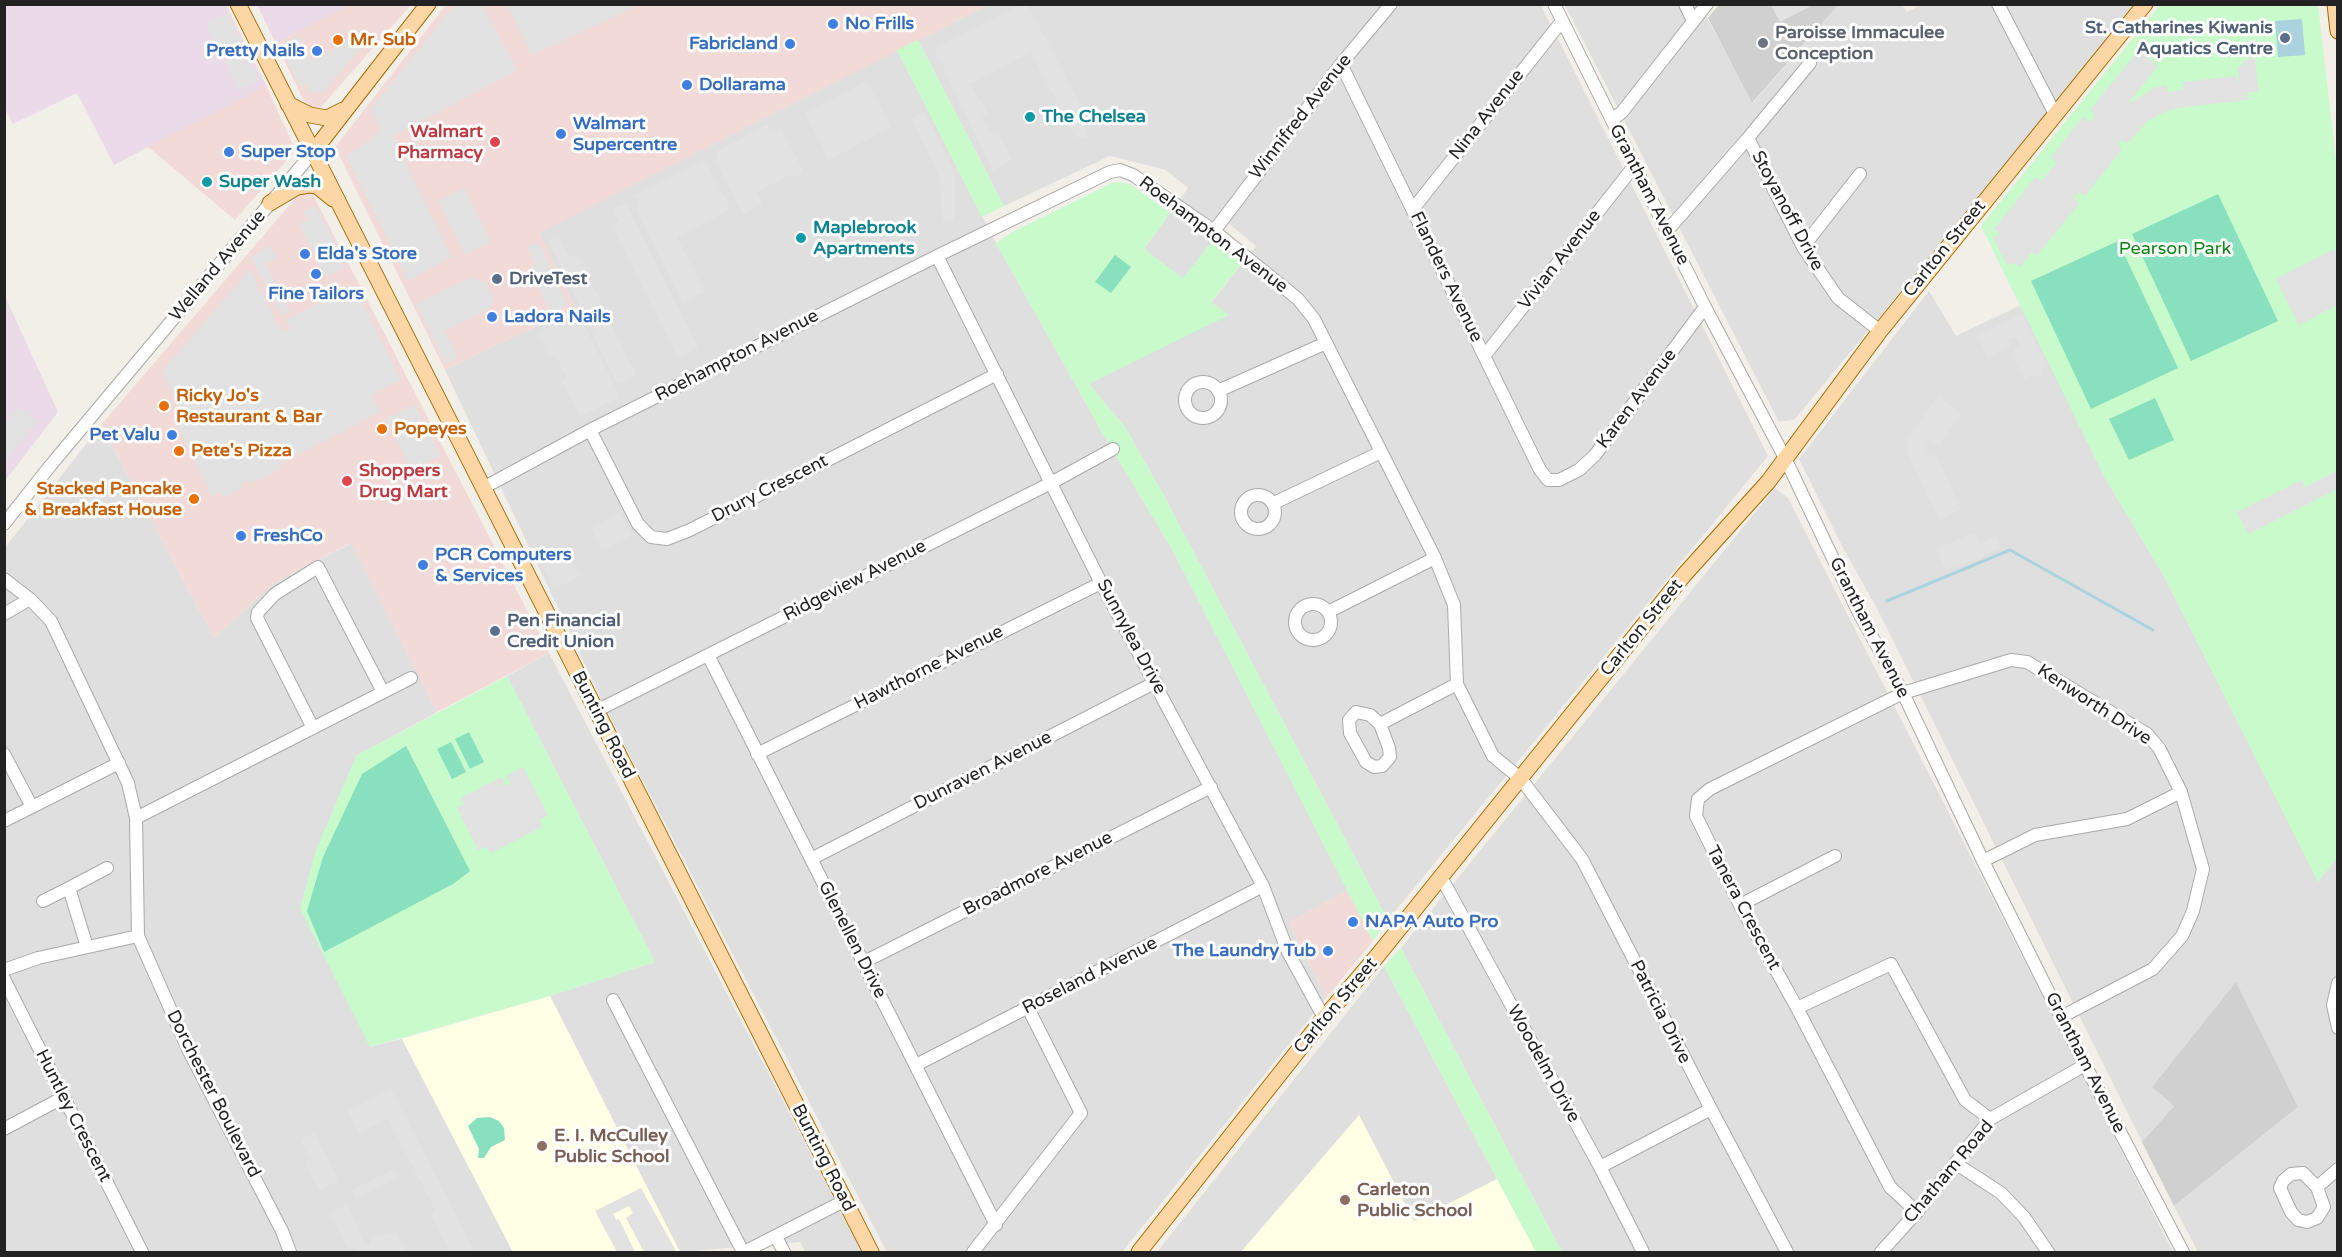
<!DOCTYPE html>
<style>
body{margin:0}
#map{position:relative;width:2342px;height:1257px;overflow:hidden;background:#f2efe9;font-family:"Varela Round",sans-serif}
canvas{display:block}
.frame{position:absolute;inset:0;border:6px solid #222;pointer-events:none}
</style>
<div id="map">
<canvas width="2342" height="1257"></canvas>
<div class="frame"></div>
</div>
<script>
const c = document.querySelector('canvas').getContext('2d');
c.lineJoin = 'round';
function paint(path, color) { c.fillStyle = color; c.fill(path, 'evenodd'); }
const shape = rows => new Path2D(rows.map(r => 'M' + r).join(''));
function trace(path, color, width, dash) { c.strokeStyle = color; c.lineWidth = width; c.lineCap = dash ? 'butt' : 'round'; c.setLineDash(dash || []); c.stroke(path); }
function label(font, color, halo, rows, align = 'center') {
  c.font = font + ' "Varela Round",sans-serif'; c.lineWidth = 6; c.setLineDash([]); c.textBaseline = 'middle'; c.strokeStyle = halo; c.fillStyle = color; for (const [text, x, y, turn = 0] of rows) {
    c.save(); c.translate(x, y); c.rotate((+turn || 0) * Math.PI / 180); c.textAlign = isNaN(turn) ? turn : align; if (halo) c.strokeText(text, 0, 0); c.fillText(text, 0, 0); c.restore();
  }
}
paint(shape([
 [1922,4,2133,5,1994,178,1795,419,1779,422,1565,5,1700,5,1753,103,1838,5,1902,5,1907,12],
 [987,5,1541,5,1768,456,1388,920,1163,494,1125,427,1088,383,1228,315,1211,303,1256,246,1227,222,1183,279,1144,249,1188,188,1166,170,1110,156,1004,206,918,40],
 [897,50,996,243,1103,434,1172,549,1348,891,1289,922,1326,998,1122,1252,887,1252,611,719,445,370,575,307,539,233],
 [1929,291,1956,336,2021,305,2105,478,2165,578,2318,881,2337,857,2337,1252,2198,1252,2174,1206,2298,1107,2236,983,2152,1087,2174,1106,2142,1142,1881,616,1841,544,1799,459],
 [101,425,214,638,274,583,352,543,437,712,356,756,370,1047,402,1039,513,1252,5,1252,4,549],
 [1775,488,1788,498,2173,1252,1562,1252,1401,948],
 [549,653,828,1187,861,1252,805,1252,800,1242,680,1252,550,996,655,962,507,676],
 [1384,966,1497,1179,1414,1222,1359,1116,1241,1252,1157,1252]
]), '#e0dfdf');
paint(shape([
 [347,5,411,5,320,108,313,107,304,101,276,44],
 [446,5,987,5,540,233,575,307,445,370,335,147],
 [266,85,294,147,293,153,235,220,147,146],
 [311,191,549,653,437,712,351,543,274,583,214,638,101,425,299,194],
 [1348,891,1373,941,1326,998,1289,922]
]), '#f2dad9');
paint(shape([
 [5,5,226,5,266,85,114,165,77,93,13,124,5,109],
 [347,5,276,44,257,5,347,4],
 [4,294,58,412,5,481,4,481]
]), '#ebdbe8');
paint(shape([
 [550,996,680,1252,513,1252,402,1039],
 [1359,1115,1414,1221,1497,1179,1536,1252,1241,1252]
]), '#ffffe5');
paint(shape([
 [1719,5,1838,5,1752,103,1708,18],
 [2236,982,2298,1107,2174,1206,2142,1142,2174,1106,2152,1087]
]), '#d0d0d0');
paint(shape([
 [2160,5,2318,5,2338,177,2338,857,2318,882,2165,578,2105,478,1981,226],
 [918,40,1004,206,982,217,897,50],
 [1114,182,1130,184,1170,213,1144,249,1183,278,1214,239,1243,262,1211,302,1229,315,1089,384,1125,427,1163,494,1388,920,1373,941,1172,549,1103,434,996,243,1014,231],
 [507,676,655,962,550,996,370,1047,300,908,316,850,356,756],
 [1401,948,1562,1252,1536,1252,1384,966]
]), '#c8facc');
paint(shape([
 [2218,194,2278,321,2191,361,2132,234],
 [2118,241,2178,368,2091,409,2031,281],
 [1115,255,1131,267,1111,293,1095,282],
 [2155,398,2174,440,2129,460,2109,419],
 [469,732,484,762,470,769,455,739],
 [451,742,466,772,452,779,437,749],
 [406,746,470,871,453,884,324,952,307,911,323,857,362,774],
 [490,1117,499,1121,504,1128,505,1140,491,1147,484,1158,478,1158,479,1149,468,1126,477,1118]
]), '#88e0be');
paint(shape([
 [455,4,482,5,517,70,393,136,451,257,408,281,346,155,373,139,380,129,371,109],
 [507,5,638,5,532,55],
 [1021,5,1028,5,1084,112,1087,138,1075,137,1031,52,970,84,988,113,982,117,992,133,998,132,1012,160,993,171,934,48],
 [1771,5,1813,5,1780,22],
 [228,13,244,45,221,56,206,24],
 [299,36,312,60,357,37,362,46,324,92,317,93,307,91,307,83,300,87,280,46],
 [2139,50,2158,66,2129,102,2130,103,2154,88,2166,85,2168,92,2183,90,2183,82,2236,76,2239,83,2238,68,2248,58,2255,58,2258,91,2247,93,2248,100,2177,108,2164,112,2148,121,2128,143,2121,140,2118,145,2122,149,2085,196,2080,192,2074,198,2079,204,2037,255,2032,252,2020,267,2013,263,2007,265,1993,238,2000,234,1994,229,2035,177,2041,182,2057,163,2051,157,2083,117,2090,122,2095,115,2090,110],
 [246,51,260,80,238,90,224,61],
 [867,81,891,127,829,160,805,113],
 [925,112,954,172,954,220,943,221,939,176,912,119],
 [768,124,772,131,781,127,804,172,792,178,790,175,757,192,763,204,743,214,715,161,719,158,716,152],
 [705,160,731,209,677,237,705,292,683,304,635,208,640,206,635,195],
 [464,188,491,242,465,255,438,201],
 [626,203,699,348,678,358,611,225,619,221,613,209],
 [315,206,347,266,326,277,299,225,308,220,303,212],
 [558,235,569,258,578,254,636,375,617,384,548,240],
 [539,242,568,305,550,313,530,268,535,265,527,247],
 [270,246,277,258,265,264,290,312,282,316,251,257],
 [2334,249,2337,255,2337,305,2299,325,2276,279],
 [250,269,282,332,290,329,286,320,354,286,401,380,372,395,380,412,279,464,281,469,250,484,249,480,241,483,243,487,223,497,221,492,212,497,177,425,186,421,162,371],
 [469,278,485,282,493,297,491,308,445,330,457,358,446,364,416,304],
 [578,313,620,397,580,417,561,380,566,377,555,354,548,356,537,333],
 [2022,314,2048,367,2041,370,2043,374,2034,378,2032,375,2024,379,2011,353,2021,347,2015,336,2008,340,2011,346,1987,357,1977,336],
 [1939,395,1961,415,1939,446,1929,439,1926,449,1930,457,1936,454,1961,509,1939,520,1907,451,1908,437],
 [414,404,440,455,412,470,386,419],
 [18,407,38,421,5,462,5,424],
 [2337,471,2337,489,2248,534,2237,512,2302,480,2305,487],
 [620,513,632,535,602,550,591,528],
 [1975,532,1980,543,1996,536,2001,548,1946,572,1936,549],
 [569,553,581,576,554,589,542,566],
 [523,767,548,815,539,820,543,826,491,853,486,847,478,850,457,808,464,804,461,798,501,777,506,786,510,783,506,776],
 [391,1089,475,1252,450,1252,430,1214,435,1210,388,1118,359,1133,348,1111],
 [314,1133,339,1180,319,1191,305,1163,310,1159,300,1140],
 [394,1169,398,1177,356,1198,352,1190],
 [641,1188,676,1251,644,1252,626,1218,633,1213,629,1206,613,1214,616,1220,619,1219,635,1252,617,1252,595,1211],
 [348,1205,366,1246,371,1244,370,1237,397,1232,407,1252,357,1252,354,1247,349,1251,329,1213]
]), '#e2e2e2');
paint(shape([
 [2302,19,2305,55,2278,57,2275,21]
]), '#aad3df');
trace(shape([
 [1887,601,2010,550,2153,630]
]), '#aad3df', 3);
const minor = shape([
 [1554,4,1705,307,1785,458,1859,613,1903,693,1983,861,2085,1065,2183,1252],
 [1685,4,1693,21],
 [1998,4,2055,114],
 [1341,64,1540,470,1548,480,1559,480,1579,470,1595,455,1705,307],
 [1612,120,1622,112,1707,4],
 [1748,138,1803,247,1838,298,1880,331],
 [1413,209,1562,21],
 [1214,231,1341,64,1391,4],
 [1667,231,1748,138,1810,63],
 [1803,247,1860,174],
 [937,256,1101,583,1263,886,1288,952,1324,1018],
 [1485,355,1635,165],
 '1185 400a18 18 0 1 1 36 0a18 18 0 1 1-36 0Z',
 [1218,391,1326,343],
 [590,430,638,524,651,537,667,539,690,530,997,374],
 [483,488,594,428,937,256,1110,172,1120,170,1133,175,1214,231,1298,299,1314,319,1435,558,1454,605,1457,684,1493,756,1521,779,1582,859,1711,1109,1787,1252],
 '1241 512a17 17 0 1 1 34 0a17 17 0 1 1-34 0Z',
 [1274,503,1381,452],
 [4,524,50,466,313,152],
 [4,579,30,599,51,621,128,783,136,818,138,936,188,1049,282,1231,290,1252],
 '1295 622a18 18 0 1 1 36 0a18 18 0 1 1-36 0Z',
 [1328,612,1435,558],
 [4,614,30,599],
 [708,655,996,1225],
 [596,711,1051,483,1113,449],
 [1380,724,1389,748,1390,757,1382,766,1374,767,1366,762,1350,733,1349,720,1356,712,1370,715,1380,724,1457,684],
 [313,728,257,618,258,612,275,594,318,567,383,692],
 [4,754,32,807,119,763],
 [757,754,1101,583],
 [136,818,411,678],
 [4,821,32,807],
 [811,859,1156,682],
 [1983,861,2035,835,2127,819,2181,792],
 [1441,877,1600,1167,1643,1252],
 [43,901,69,888],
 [1740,905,1835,856],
 [87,947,69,888,107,868],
 [864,962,1211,787],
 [4,970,38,958,138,936],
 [4,979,142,1252],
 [2338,983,2333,1005,2338,1028],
 [613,1000,743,1252],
 [1797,1008,1891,964,1965,1100,1990,1119],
 [916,1065,1263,886],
 [4,1129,64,1097],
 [1955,1163,2001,1193,2024,1217,2048,1252],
 [1600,1167,1711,1109],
 [2303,1173,2317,1187,2324,1207,2317,1218,2307,1222,2298,1220,2291,1212,2280,1188,2283,1181,2291,1174,2303,1173],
 [2317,1187,2338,1169],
 [1917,1212,1890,1187,1797,1008,1740,905,1696,816,1698,799,1710,789,1903,693,2011,660,2027,662,2147,734,2159,748,2181,792,2203,869,2193,911,2182,936,2153,969,2061,1017],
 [776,1237,784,1252],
 [744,1252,844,1201],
 [973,1252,1081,1113,1028,1008],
 [1881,1252,1917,1212,1990,1119,2085,1065]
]);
const major = shape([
 [238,4,871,1252],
 [2335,4,2338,31],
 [288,104,310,115,327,118,343,110],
 [313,152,428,4],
 [270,203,297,187,309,185,317,186,333,199],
 [1139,1252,1324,1018,1378,955,1684,575,1768,482,1880,331,2145,4]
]);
trace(minor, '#a9a9a9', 14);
trace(major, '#a06b00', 17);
trace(minor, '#fff', 12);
trace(major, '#fcd6a4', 15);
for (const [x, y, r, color] of [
 [833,24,6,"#3f7fe0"],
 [2285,38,6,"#5c6f8a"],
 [338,40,6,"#e8710a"],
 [1763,43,6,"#6b7280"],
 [790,44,6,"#3f7fe0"],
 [317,51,6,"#3f7fe0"],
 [687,85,6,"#3f7fe0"],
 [1030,117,6,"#0f9aa8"],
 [561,134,6,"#3f7fe0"],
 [495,142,6,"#e0444e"],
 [229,152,6,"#3f7fe0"],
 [207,182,6,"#0f9aa8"],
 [801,238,6,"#0f9aa8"],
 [305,254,6,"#3f7fe0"],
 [316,274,6,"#3f7fe0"],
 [497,279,6,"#5c6f8a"],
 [492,317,6,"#3f7fe0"],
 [164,406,6,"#e8710a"],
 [382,429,6,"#e8710a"],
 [172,435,6,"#3f7fe0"],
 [179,451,6,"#e8710a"],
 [347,481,6,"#e0444e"],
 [194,499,6,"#e8710a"],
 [241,536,6,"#3f7fe0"],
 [423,565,6,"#3f7fe0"],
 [495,631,6,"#5c6f8a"],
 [1353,922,6,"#3f7fe0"],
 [1328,951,6,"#3f7fe0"],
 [542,1146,6,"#8d6e63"],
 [1345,1200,6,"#8d6e63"]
]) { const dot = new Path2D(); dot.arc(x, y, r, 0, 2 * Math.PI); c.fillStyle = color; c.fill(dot); trace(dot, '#fff', 2); }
label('bold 18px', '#366cbe', '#fff', [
 ["No Frills",845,24],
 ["Fabricland",778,44,"right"],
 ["Pretty Nails",305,51,"right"],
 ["Dollarama",699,85],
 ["Walmart",573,124],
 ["Supercentre",573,145],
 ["Super Stop",241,152],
 ["Elda's Store",317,254],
 ["Fine Tailors",316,294,"center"],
 ["Ladora Nails",504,317],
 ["Pet Valu",160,435,"right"],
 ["FreshCo",253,536],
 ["PCR Computers",435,555],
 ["& Services",435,576],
 ["NAPA Auto Pro",1365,922],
 ["The Laundry Tub",1316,951,"right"]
], 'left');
label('bold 18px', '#4e5e75', '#fff', [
 ["St. Catharines Kiwanis",2273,28,"right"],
 ["Aquatics Centre",2273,49,"right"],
 ["DriveTest",509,279],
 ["Pen Financial",507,621],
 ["Credit Union",507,642]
], 'left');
label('bold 18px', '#5b616d', '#fff', [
 ["Paroisse Immaculee",1775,33],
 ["Conception",1775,54]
], 'left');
label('bold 18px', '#c56008', '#fff', [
 ["Mr. Sub",350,40],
 ["Ricky Jo's",176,396],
 ["Restaurant & Bar",176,417],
 ["Popeyes",394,429],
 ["Pete's Pizza",191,451],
 ["Stacked Pancake",182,489,"right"],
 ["& Breakfast House",182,510,"right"]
], 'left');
label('18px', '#222', '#fff', [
 ["Nina Avenue",1487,115,-52],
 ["Winnifred Avenue",1301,117,-52],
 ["Grantham Avenue",1649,195,63],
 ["Stoyanoff Drive",1787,211,62],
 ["Roehampton Avenue",1213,235,37],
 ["Carlton Street",1945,249,-51],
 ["Vivian Avenue",1560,260,-52],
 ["Welland Avenue",218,266,-50],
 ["Flanders Avenue",1446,277,64],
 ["Roehampton Avenue",737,356,-27],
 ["Karen Avenue",1637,399,-53],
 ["Drury Crescent",770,489,-27],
 ["Ridgeview Avenue",855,581,-27],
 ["Carlton Street",1642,628,-51],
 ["Grantham Avenue",1869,628,63],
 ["Sunnylea Drive",1131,637,62],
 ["Hawthorne Avenue",929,668,-27],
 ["Kenworth Drive",2094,705,33],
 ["Bunting Road",603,725,63],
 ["Dunraven Avenue",983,771,-27],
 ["Broadmore Avenue",1038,874,-27],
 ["Tanera Crescent",1743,908,62],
 ["Glenellen Drive",852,940,63],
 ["Roseland Avenue",1090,976,-27],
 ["Carlton Street",1336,1006,-50],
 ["Patricia Drive",1660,1012,63],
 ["Grantham Avenue",2085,1063,63],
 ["Woodelm Drive",1543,1064,61],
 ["Dorchester Boulevard",213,1094,63],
 ["Huntley Crescent",73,1116,63],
 ["Bunting Road",823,1158,63],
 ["Chatham Road",1949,1172,-50]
]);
label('bold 18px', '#0d838f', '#fff', [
 ["The Chelsea",1042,117],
 ["Super Wash",219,182],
 ["Maplebrook",813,228],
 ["Apartments",813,249]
], 'left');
label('bold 18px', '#be3a42', '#fff', [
 ["Walmart",483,132],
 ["Pharmacy",483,153],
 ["Shoppers",359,471,"left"],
 ["Drug Mart",359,492,"left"]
], 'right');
label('18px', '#0c8416', '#fff', [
 ["Pearson Park",2175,249]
]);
label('bold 18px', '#785e54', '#fff', [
 ["E. I. McCulley",554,1136],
 ["Public School",554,1157],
 ["Carleton",1357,1190],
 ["Public School",1357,1211]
], 'left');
</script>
